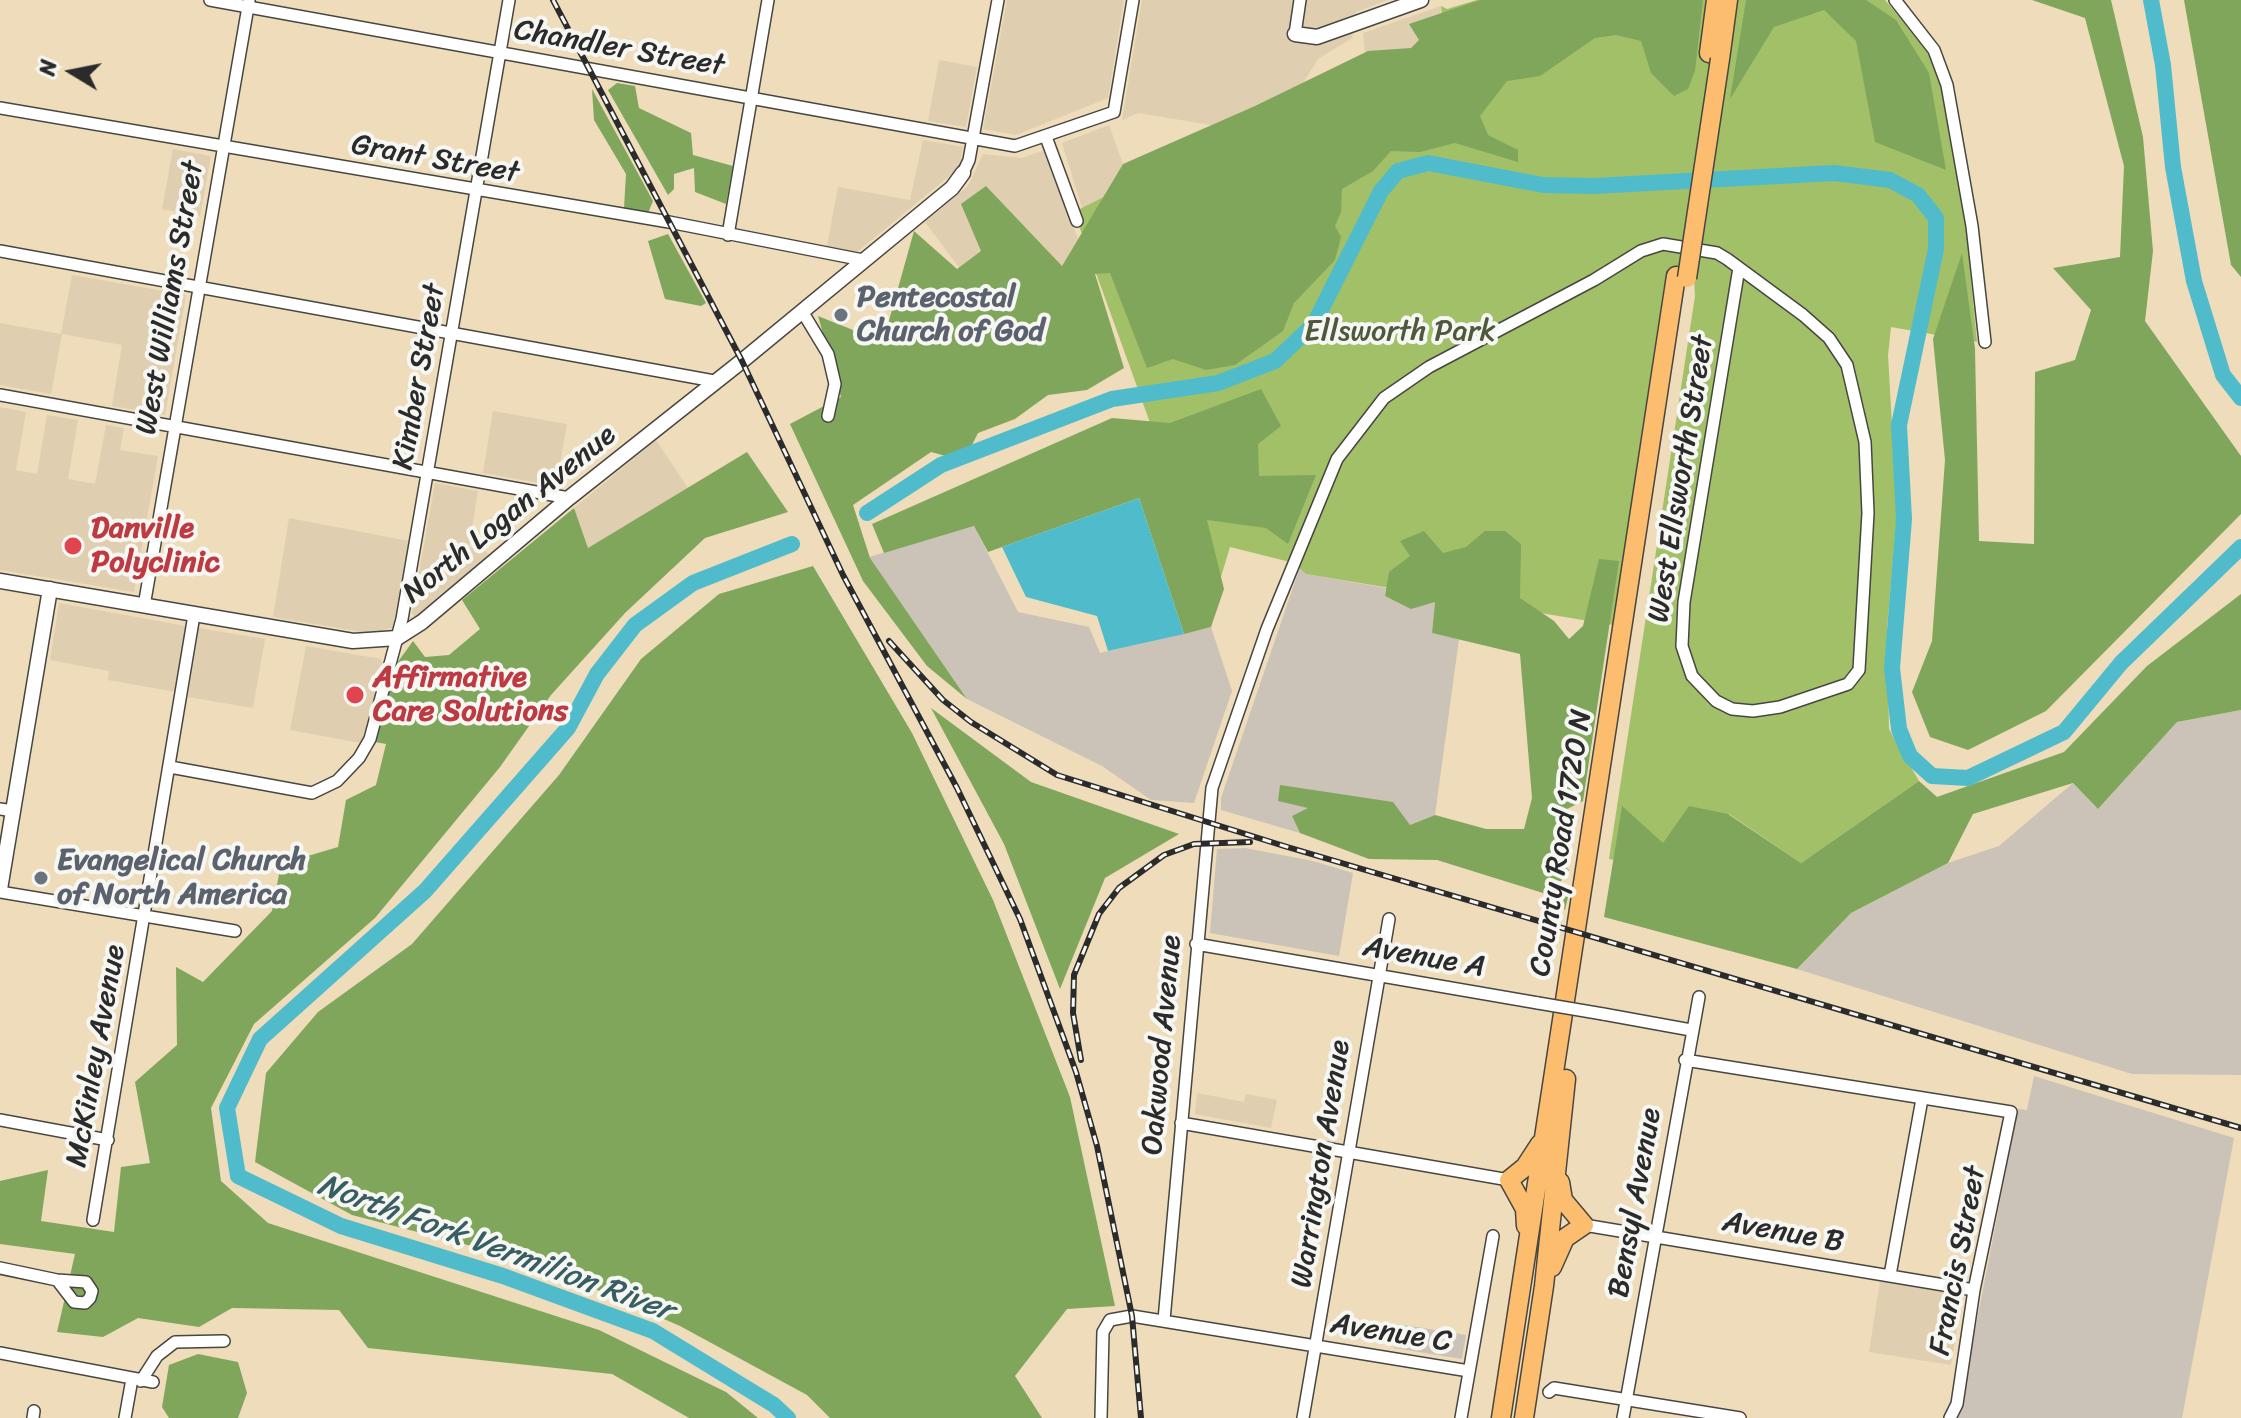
<!DOCTYPE html>
<style>
body{margin:0}
#map{position:relative;width:2241px;height:1418px;overflow:hidden;background:#eedcba;font-family:Sriracha,sans-serif}
canvas{display:block}
.north{position:absolute;left:32px;top:32px;width:80px;height:80px;-webkit-text-stroke:6px #f6f6f2;paint-order:stroke;rotate:280deg;font-size:22px;font-weight:700;line-height:32px;text-align:center;color:#2b2b2b}
.north::after{content:'';display:block;margin:auto;width:28px;height:36px;background:#2b2b2b;clip-path:polygon(50% 0,100% 100%,50% 72%,0 100%)}
</style>
<div id="map">
<canvas width="2241" height="1418"></canvas>
<div class="north">N</div>
</div>
<script>
const c = document.querySelector('canvas').getContext('2d');
c.lineJoin = 'round';
function paint(path, color) { c.fillStyle = color; c.fill(path, 'evenodd'); }
const shape = rows => new Path2D(rows.map(r => 'M' + r).join(''));
function trace(path, color, width, dash) { c.strokeStyle = color; c.lineWidth = width; c.lineCap = dash ? 'butt' : 'round'; c.setLineDash(dash || []); c.stroke(path); }
function label(font, color, halo, rows, align = 'center') {
  c.font = font + ' Sriracha,sans-serif'; c.lineWidth = 8; c.setLineDash([]); c.textBaseline = 'middle'; c.strokeStyle = halo; c.fillStyle = color; for (const [text, x, y, turn = 0] of rows) {
    c.save(); c.translate(x, y); c.rotate((+turn || 0) * Math.PI / 180); c.textAlign = isNaN(turn) ? turn : align; if (halo) c.strokeText(text, 0, 0); c.fillText(text, 0, 0); c.restore();
  }
}
paint(shape([
 [1007,0,1124,0,1108,98,1016,135,983,129],
 [1142,0,1388,0,1356,12,1352,38,1318,59,1292,101,1229,128,1138,113,1122,120],
 [1441,6,1447,39,1366,65,1363,33],
 [939,60,977,67,966,127,928,121],
 [1109,125,1123,164,1099,204,1083,211,1062,143],
 [923,140,963,147,959,168,857,252,827,246,838,187,910,200],
 [173,149,211,156,200,216,162,209],
 [1045,150,1078,239,1062,266,991,246,961,270,925,222,968,186,983,154,1021,158],
 [72,275,186,295,165,415,112,406,122,345,62,334,51,394,0,385,0,323,61,334],
 [0,407,26,412,16,470,37,474,47,415,78,420,68,479,95,484,106,425,124,428,120,450,158,456,134,592,0,570],
 [493,411,567,424,556,486,483,473],
 [656,440,688,488,587,549,574,508],
 [435,483,478,491,469,547,486,551,490,556,415,617,412,613],
 [289,518,409,541,393,628,368,633,273,617],
 [59,603,186,626,176,692,108,680,109,671,50,660],
 [199,628,265,639,253,708,188,697],
 [306,646,381,659,384,669,365,744,290,730],
 [1197,1093,1244,1102,1246,1094,1277,1100,1271,1128,1195,1114],
 [1880,1281,1956,1294,1962,1298,1951,1365,1869,1352]
]), '#e0ceb1');
paint(shape([
 [974,526,1018,612,1089,627,1100,653,1211,627,1232,691,1194,803,1151,800,1102,766,967,699,869,557],
 [1300,567,1306,574,1386,588,1385,596,1435,602,1432,633,1459,639,1435,815,1410,825,1310,808,1292,816,1300,833,1221,810,1221,798],
 [2241,710,2241,1075,2132,1074,1797,969,1851,913,1948,863,1999,846,2073,783,2098,809,2177,722],
 [1245,848,1313,861,1353,873,1339,956,1210,933,1217,849],
 [2034,1076,2234,1138,2182,1418,1958,1418,2018,1109,2027,1110],
 [1398,1324,1466,1335,1462,1359,1394,1348]
]), '#cbc3b8');
paint(shape([
 [1477,0,1885,0,1923,44,1935,67,1952,121,1963,196,1977,342,1891,327,1888,355,1897,513,1887,629,1889,729,1919,781,1801,863,1729,814,1719,877,1609,859,1695,296,1694,278,1667,281,1664,286,1613,625,1306,574,1294,563,1230,547,1214,600,1074,212,1366,65,1446,39,1441,6,1447,9]
]), '#a1c068');
paint(shape([
 [1480,0,1703,0,1695,71,1688,89,1674,96,1651,73,1641,41,1616,35,1595,38,1540,76,1507,81,1480,116,1488,135,1518,150,1518,162,1455,143,1420,152,1391,151,1373,171,1342,189,1341,212,1335,226,1341,237,1335,260,1294,303,1283,331,1235,365,1206,370,1173,359,1147,368,1110,273,1095,274,1124,368,1087,390,1048,395,1015,419,978,433,964,461,931,452,853,505,870,558,967,699,927,666,863,581,790,424,841,397,818,316,883,342,914,231,957,269,981,251,961,204,986,186,1062,266,1123,164,1255,106,1368,51,1411,48,1419,40,1409,24],
 [1746,0,1866,0,1896,20,1929,73,1946,170,1875,142,1856,41,1824,10,1774,27,1730,99],
 [2032,0,2111,0,2143,137,2153,251,2145,321,2241,456,2241,514,2046,711,1968,750,1930,737,1912,692,1932,641,1945,460,1933,339,1962,253,1975,349,1979,541,2034,544,2035,372,2075,360,2091,310,2053,268,2120,257,2124,166,2085,18],
 [2184,0,2241,0,2241,277,2231,265],
 [617,83,635,86,639,108,691,133,693,155,733,166,726,204,695,192,694,168,674,174,674,189,668,195,608,90],
 [592,89,653,201,648,213,624,208,626,174,594,120],
 [668,234,706,303,701,306,665,299,648,241],
 [1261,389,1281,426,1258,444,1259,476,1316,475,1288,544,1266,528,1207,520,1224,589,1211,627,1184,634,1139,498,988,552,974,526,884,553,872,524,1112,418,1170,423],
 [747,452,788,512,705,538,625,613,551,695,500,767,375,918,254,1024,211,1108,221,1181,268,1223,599,1330,726,1392,758,1418,689,1418,612,1374,368,1348,339,1310,232,1308,199,1327,138,1318,103,1337,57,1332,75,1254,0,1244,0,1181,48,1170,41,1221,114,1232,121,1167,150,1163,135,1082,177,1045,176,967,203,982,272,911,281,864,338,847,346,800,376,785,386,744,375,742,395,666,413,641,425,657,449,655,480,629,462,600,574,508,588,548],
 [1424,531,1443,553,1466,547,1485,531,1505,531,1521,544,1520,598,1554,621,1569,639,1583,626,1599,559,1619,561,1583,801,1563,811,1556,857,1569,870,1558,885,1568,897,1565,910,1543,893,1437,860,1369,859,1300,833,1292,816,1308,808,1278,801,1280,785,1393,802,1410,825,1435,815,1486,829,1524,829,1532,798,1520,654,1432,633,1435,602,1411,609,1385,596,1389,572,1410,556,1400,541],
 [813,566,912,733,993,900,1070,1097,1115,1306,1067,1309,1015,1376,1042,1418,830,1418,807,1395,680,1326,533,1262,352,1215,255,1162,266,1073,318,1012,412,944,559,775,641,659,719,594],
 [2241,594,2241,710,2177,722,2098,809,2073,783,1973,814,1948,863,1851,913,1797,969,1604,917,1622,806,1663,843,1689,806,1728,814,1801,863,1919,781,1937,797,2064,752,2147,666],
 [931,708,1031,782,1179,834,1105,878,1060,989,1004,844],
 [198,1354,238,1362,247,1393,238,1418,169,1418,162,1407,169,1365]
]), '#80a65c');
paint(shape([
 [1139,498,1184,634,1108,651,1097,616,1026,597,1002,547]
]), '#50bccb');
trace(shape([
 [2151,0,2163,65,2173,167,2194,281,2223,375,2241,398],
 [867,513,941,465,1112,399,1218,383,1275,361,1314,324,1381,191,1398,171,1428,163,1543,185,1594,186,1834,173,1890,180,1918,195,1936,218,1936,249,1899,425,1904,519,1892,668,1899,729,1910,756,1932,776,1968,778,2064,732,2121,663,2241,547],
 [788,1418,774,1405,653,1331,503,1276,341,1226,238,1176,227,1108,260,1039,425,891,568,728,597,674,635,625,693,583,792,544]
]), '#50bccb', 16);
const minor = shape([
 [210,0,1015,146,1114,112,1133,0],
 [1895,0,1934,50,1947,85,1972,226,1985,342],
 [1295,34,1300,0],
 [0,108,669,222,863,260],
 [1046,137,1077,221],
 [963,173,969,160,998,0],
 [728,235,768,0],
 [0,251,714,381],
 [802,311,828,354,835,384,828,416],
 [0,395,569,498],
 [144,606,249,1],
 [170,767,312,793,337,781,359,758,370,739,402,619,509,0],
 [0,809,13,811],
 [0,892,235,931],
 [1196,944,1538,1003],
 [1603,1014,1691,1030],
 [1685,1060,2011,1112,1974,1290,1957,1404,1950,1418],
 [0,1120,108,1140],
 [1181,1123,1509,1180],
 [93,1220,194,615],
 [1584,1225,1974,1290],
 [0,1268,57,1280,86,1282,92,1291,90,1298,85,1303,74,1302,57,1280],
 [1890,1275,1922,1099],
 [1164,1320,1212,788,1267,629,1337,459,1384,398,1429,367,1594,280,1641,251,1663,244,1717,253,1727,259,1803,315,1829,338,1847,365,1865,442,1868,513,1859,670,1848,684,1780,707,1753,711,1732,709,1716,701,1692,676,1682,646,1684,602,1739,268],
 [0,1353,153,1382],
 [141,1381,157,1356,175,1342,224,1341],
 [1549,1392,1554,1388,1740,1418],
 [33,1418,34,1411],
 [125,1418,132,1379],
 [1101,1418,1103,1332,1110,1320,1132,1316,1469,1371],
 [1303,1418,1389,919],
 [1461,1418,1493,1236],
 [1623,1418,1699,997]
]);
const tertiary = shape([
 [1295,34,1317,37,1421,0],
 [0,581,353,641,397,638,422,622,569,498,742,361,952,188,963,173],
 [0,889,50,589]
]);
const primary = shape([
 [1709,53,1716,0],
 [1720,59,1728,0],
 [1526,1226,1525,1209,1509,1180,1525,1167,1540,1144],
 [1552,1267,1565,1238,1584,1225,1563,1200,1560,1182],
 [1501,1418,1676,276],
 [1524,1418,1544,1286,1566,1079]
]);
trace(minor, '#484640', 14);
trace(tertiary, '#484640', 17);
trace(primary, '#484640', 21);
trace(minor, '#fff', 11);
trace(tertiary, '#fff', 14);
trace(primary, '#fcbd6e', 18);
const rail = shape([
 [553,0,742,361,843,575,957,788,1020,919,1076,1072,1097,1146,1132,1316,1141,1418],
 [889,641,943,700,971,722,1057,775,1284,846,2241,1128],
 [1081,1060,1073,1013,1074,975,1099,914,1119,888,1164,855,1194,844,1250,842]
]);
trace(rail, '#2b2b2b', 6);
trace(rail, '#f6f6f2', 3, [9]);
const minorBridge = shape([
 [1538,1003,1603,1014]
]);
const primaryBridge = shape([
 [1687,278,1720,59]
]);
trace(minorBridge, '#484640', 14, []);
trace(primaryBridge, '#484640', 21, []);
trace(minorBridge, '#fff', 11);
trace(primaryBridge, '#fcbd6e', 18);
for (const [x, y, r, color] of [
 [841,315,8,"#6b7280"],
 [73,546,10,"#e0444e"],
 [355,695,10,"#e0444e"],
 [41,878,8,"#6b7280"]
]) { const dot = new Path2D(); dot.arc(x, y, r, 0, 2 * Math.PI); c.fillStyle = color; c.fill(dot); trace(dot, '#f6f6f2', 3); }
label('30px', '#2b2b2b', '#f6f6f2', [
 ["Chandler Street",619,49,10],
 ["Grant Street",435,160,10],
 ["West Williams Street",171,298,-80],
 ["Kimber Street",420,377,-80],
 ["West Ellsworth Street",1682,479,-81],
 ["North Logan Avenue",510,515,-39],
 ["County Road 1720 N",1562,843,-81],
 ["Avenue A",1424,958,10],
 ["Oakwood Avenue",1163,1045,-85],
 ["McKinley Avenue",97,1056,-80],
 ["Warrington Avenue",1322,1164,-81],
 ["Bensyl Avenue",1636,1203,-80],
 ["Avenue B",1783,1233,10],
 ["Francis Street",1959,1261,-79],
 ["Avenue C",1391,1334,9]
]);
label('bold 30px', '#5b616d', '#f6f6f2', [
 ["Pentecostal",857,298],
 ["Church of God",857,332],
 ["Evangelical Church",57,861],
 ["of North America",57,895]
], 'left');
label('30px', '#4e583d', '#f6f6f2', [
 ["Ellsworth Park",1400,332]
]);
label('bold 30px', '#be3a42', '#f6f6f2', [
 ["Danville",91,529],
 ["Polyclinic",91,563],
 ["Affirmative",373,678],
 ["Care Solutions",373,712]
], 'left');
label('italic 32px', '#385e63', '#f6f6f2', [
 ["North Fork Vermilion River",495,1249,20]
]);
</script>
